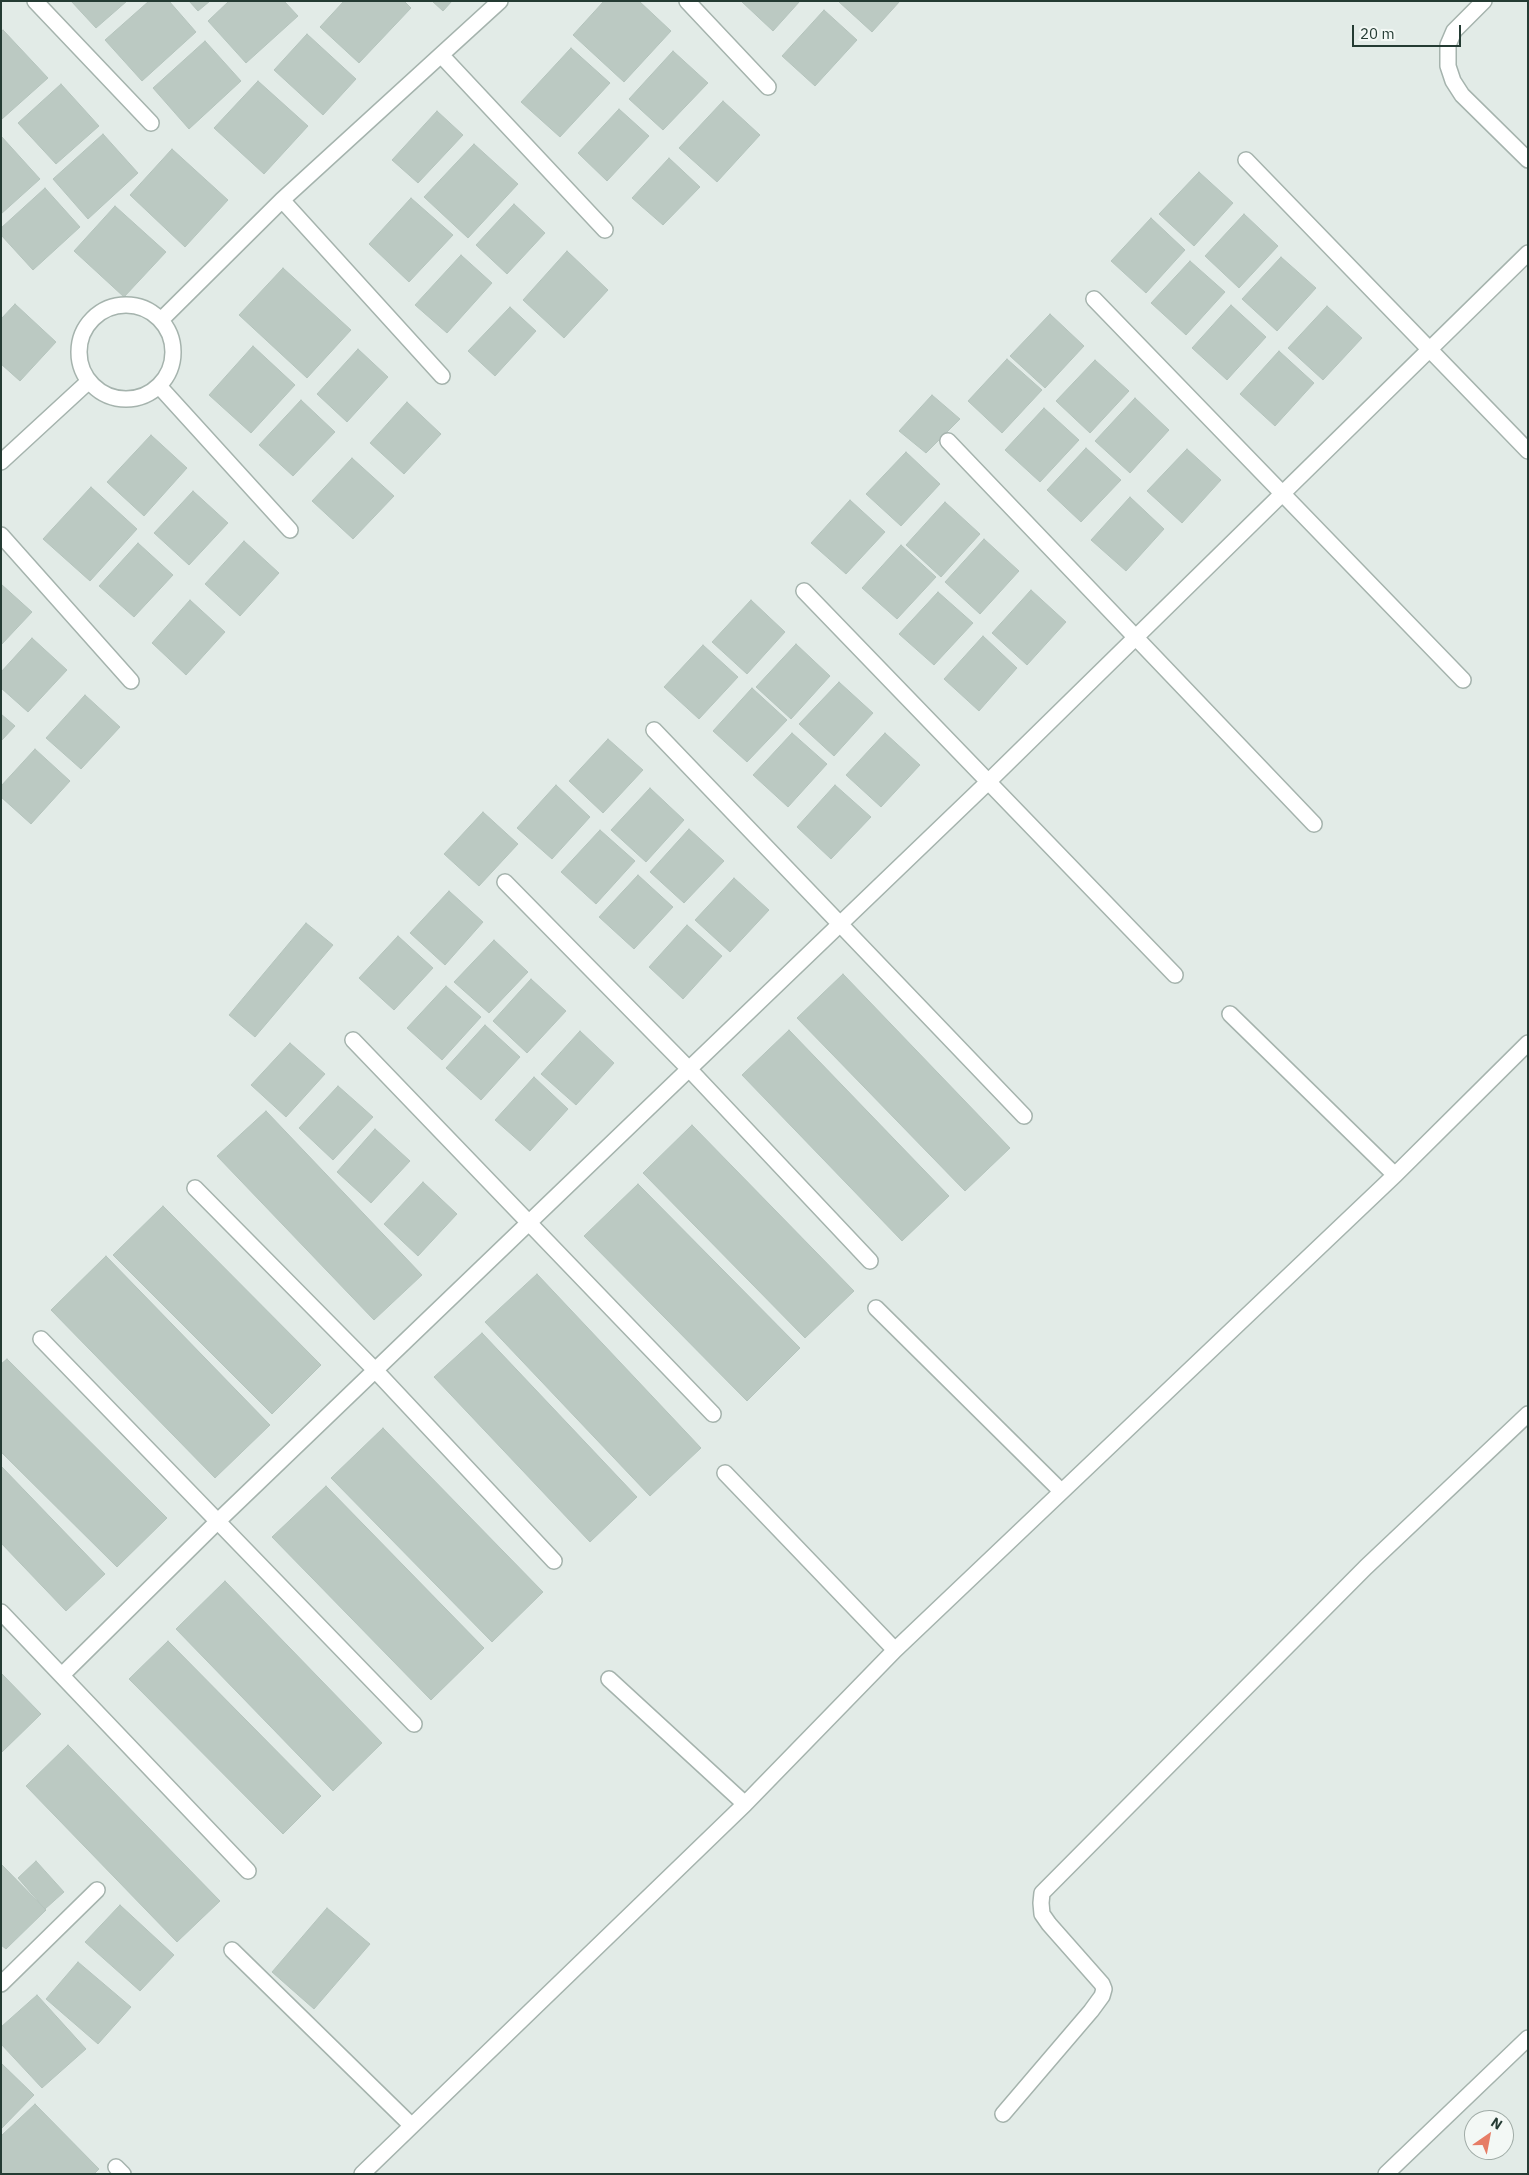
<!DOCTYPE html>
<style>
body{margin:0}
#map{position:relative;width:1529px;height:2175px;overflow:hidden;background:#e2ebe7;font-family:"IBM Plex Sans",sans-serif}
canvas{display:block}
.frame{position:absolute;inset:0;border:2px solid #243b33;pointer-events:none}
.north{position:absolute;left:1464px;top:2110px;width:50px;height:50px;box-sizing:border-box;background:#f3f8f5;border:1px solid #a0aca7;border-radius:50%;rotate:33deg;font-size:14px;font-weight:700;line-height:20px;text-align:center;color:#243b33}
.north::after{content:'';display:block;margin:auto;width:18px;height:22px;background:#e67d66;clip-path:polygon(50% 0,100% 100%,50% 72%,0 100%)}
.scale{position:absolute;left:1352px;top:25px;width:109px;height:22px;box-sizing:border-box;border:2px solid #243b33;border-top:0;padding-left:6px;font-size:15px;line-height:18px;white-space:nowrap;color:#243b33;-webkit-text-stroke:4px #f3f8f5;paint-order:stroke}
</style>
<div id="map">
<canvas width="1529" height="2175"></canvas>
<div class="frame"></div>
<div class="north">N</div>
<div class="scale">20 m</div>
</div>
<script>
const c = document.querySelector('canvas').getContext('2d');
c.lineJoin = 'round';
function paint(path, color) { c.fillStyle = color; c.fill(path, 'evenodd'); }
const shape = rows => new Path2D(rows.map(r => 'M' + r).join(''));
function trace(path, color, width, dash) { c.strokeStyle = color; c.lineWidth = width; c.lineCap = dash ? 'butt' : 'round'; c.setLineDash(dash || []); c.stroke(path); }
const building = shape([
 [71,1,127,1,96,28,71,1],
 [149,1,169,1,196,32,142,81,105,40,149,1],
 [189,1,210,1,198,11,189,1],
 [229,1,284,1,298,16,246,63,208,21,229,1],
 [344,1,404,1,411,8,359,63,320,27,344,1],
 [432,1,452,1,443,11,432,1],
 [604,1,639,1,671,31,624,82,573,35,604,1],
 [741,1,800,1,773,31,741,1],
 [838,1,900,1,872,32,838,1],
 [824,10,857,40,815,86,782,56,824,10],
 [3,30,48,78,2,119,1,32,3,30],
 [307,34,356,79,323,115,274,70,307,34],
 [205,41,241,81,189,129,153,88,205,41],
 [571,48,610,83,560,137,521,102,571,48],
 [673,51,708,83,663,130,629,99,673,51],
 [258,81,308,126,264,174,214,128,258,81],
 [61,84,99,126,56,164,18,123,61,84],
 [723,101,760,135,717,182,679,148,723,101],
 [619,109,649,136,607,181,578,153,619,109],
 [437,111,463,135,418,183,392,160,437,111],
 [103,134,138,173,88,219,53,179,103,134],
 [1,136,40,179,1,214,1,136],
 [474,144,518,184,468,238,424,197,474,144],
 [172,149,228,200,185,247,130,195,172,149],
 [669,158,700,187,663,225,632,198,669,158],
 [1199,172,1233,203,1194,246,1159,214,1199,172],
 [45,188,80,227,33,270,1,235,1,228,45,188],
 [411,198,453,235,409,282,369,244,411,198],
 [514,204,545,233,507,274,476,245,514,204],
 [115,206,166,252,124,297,74,251,115,206],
 [1244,214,1278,246,1239,288,1205,256,1244,214],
 [1151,218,1185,250,1146,293,1111,261,1151,218],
 [567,251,608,290,564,338,523,300,567,251],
 [461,255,492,283,447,333,415,305,461,255],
 [1281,257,1316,288,1277,331,1242,299,1281,257],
 [1190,261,1225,292,1186,335,1151,303,1190,261],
 [283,268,351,330,307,378,239,315,283,268],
 [15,304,56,342,20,381,1,364,1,319,15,304],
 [1231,305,1266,337,1227,380,1192,348,1231,305],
 [1327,306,1362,338,1323,380,1288,348,1327,306],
 [510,307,536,331,495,376,468,351,510,307],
 [1050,314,1084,346,1045,388,1010,356,1050,314],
 [253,346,295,385,251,433,209,395,253,346],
 [358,349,388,377,347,422,317,394,358,349],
 [1279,351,1314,383,1275,426,1240,394,1279,351],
 [1007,359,1042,390,1002,433,968,401,1007,359],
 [1095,360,1129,391,1090,433,1056,401,1095,360],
 [932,395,960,419,926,453,899,431,932,395],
 [1135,398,1169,430,1130,473,1095,441,1135,398],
 [301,400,335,432,293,476,259,445,301,400],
 [407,402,441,434,404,474,370,443,407,402],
 [1044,408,1079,440,1040,482,1005,450,1044,408],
 [151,435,187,468,144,516,107,482,151,435],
 [1086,448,1121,480,1081,522,1047,490,1086,448],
 [1187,449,1221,480,1182,523,1147,491,1187,449],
 [906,452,940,484,901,526,866,494,906,452],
 [352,458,394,496,353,539,312,501,352,458],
 [91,487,137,529,90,581,43,539,91,487],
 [193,491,228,523,189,565,154,533,193,491],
 [1130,497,1164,529,1126,571,1091,540,1130,497],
 [850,500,885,532,846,574,811,543,850,500],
 [945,502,980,534,941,577,906,545,945,502],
 [984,539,1019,571,980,614,945,582,984,539],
 [244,541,279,573,240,616,205,584,244,541],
 [138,543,173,575,134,617,99,586,138,543],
 [901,545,936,577,897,619,862,588,901,545],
 [1,584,32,612,1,645,1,584],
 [1031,590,1066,622,1027,665,992,633,1031,590],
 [938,592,973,623,934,665,899,634,938,592],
 [190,600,225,632,186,675,152,643,190,600],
 [751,600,785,632,747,674,712,642,751,600],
 [983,636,1017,668,979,711,944,679,983,636],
 [32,638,67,670,28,712,1,688,1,672,32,638],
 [796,644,830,676,791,719,756,687,796,644],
 [703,645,738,677,699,719,664,687,703,645],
 [839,682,873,713,834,756,799,724,839,682],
 [752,688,787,720,747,762,713,731,752,688],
 [85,695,120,727,81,769,46,738,85,695],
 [1,714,15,726,1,741,1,714],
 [792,733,827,764,788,807,753,775,792,733],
 [885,733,920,765,881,807,846,775,885,733],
 [608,739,643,770,603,813,569,781,608,739],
 [35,749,70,781,31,824,1,797,1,786,35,749],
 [556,785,590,817,552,859,517,828,556,785],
 [835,785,871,817,831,859,797,827,835,785],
 [650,788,684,820,646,862,611,830,650,788],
 [483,812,518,844,479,886,444,854,483,812],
 [689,829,724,861,684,903,650,872,689,829],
 [600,830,635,861,596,904,561,872,600,830],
 [638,875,673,907,634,949,599,917,638,875],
 [734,878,769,910,730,952,695,920,734,878],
 [449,891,483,922,445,965,410,933,449,891],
 [306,923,333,945,255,1037,229,1015,306,923],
 [687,925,722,956,683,999,649,967,687,925],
 [398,936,433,968,394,1010,359,978,398,936],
 [494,940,528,972,489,1013,454,982,494,940],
 [843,974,1010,1148,965,1191,797,1018,843,974],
 [531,979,566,1011,527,1053,493,1021,531,979],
 [446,986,481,1017,442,1060,407,1028,446,986],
 [485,1025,520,1057,481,1100,446,1068,485,1025],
 [789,1030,949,1196,902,1241,742,1075,789,1030],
 [580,1031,614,1063,576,1105,541,1074,580,1031],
 [290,1043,325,1074,286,1117,251,1085,290,1043],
 [534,1077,568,1109,530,1151,495,1120,534,1077],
 [338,1086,373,1117,333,1160,299,1128,338,1086],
 [266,1111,422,1275,374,1320,217,1156,266,1111],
 [692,1125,854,1291,805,1338,643,1173,692,1125],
 [375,1129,410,1161,371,1203,337,1172,375,1129],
 [423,1182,457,1214,418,1256,384,1224,423,1182],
 [638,1184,800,1348,747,1401,584,1236,638,1184],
 [163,1206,321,1365,272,1414,113,1255,163,1206],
 [106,1256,270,1425,215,1478,51,1310,106,1256],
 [537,1274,701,1448,650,1496,485,1322,537,1274],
 [482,1333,637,1497,590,1542,434,1377,482,1333],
 [7,1359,167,1518,117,1567,1,1452,1,1364,7,1359],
 [383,1428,543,1592,492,1642,331,1478,383,1428],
 [1,1466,105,1574,66,1611,1,1543,1,1466],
 [326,1486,484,1648,431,1700,272,1537,326,1486],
 [225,1581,382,1743,333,1791,176,1629,225,1581],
 [168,1641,321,1796,283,1834,129,1679,168,1641],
 [1,1673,41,1714,2,1752,1,1751,1,1673],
 [68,1745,220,1901,177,1942,26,1786,68,1745],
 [36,1861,64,1892,45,1909,18,1878,36,1861],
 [1,1864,46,1910,6,1949,1,1945,1,1864],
 [120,1905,174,1955,140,1991,85,1942,120,1905],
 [327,1908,370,1944,314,2009,272,1972,327,1908],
 [78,1962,131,2007,98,2044,46,1999,78,1962],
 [37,1995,86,2049,42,2088,1,2044,1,2027,37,1995],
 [1,2063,34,2095,1,2129,1,2063],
 [35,2104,99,2169,94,2174,1,2174,1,2136,35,2104]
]);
paint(building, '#bbc9c2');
trace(building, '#b5c4bd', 1);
const minor = shape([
 [35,1,151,123],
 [687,1,768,87],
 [1484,1,1454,31,1448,45,1448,66,1453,81,1462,95,1528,160],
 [441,55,605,230],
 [1246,160,1528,451],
 [282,200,442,376],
 [1094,299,1463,680],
 '79 352a47 47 0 1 1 94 0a47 47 0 1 1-94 0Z',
 [161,320,282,200,500,1],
 [159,386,290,530],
 [948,441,1314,824],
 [1,462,89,381],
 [1,535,131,681],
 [804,591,1175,975],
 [654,730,1024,1116],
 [505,882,689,1069,870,1261],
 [1230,1014,1395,1175],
 [353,1040,713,1414],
 [195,1188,375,1370,554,1561],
 [876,1308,1061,1491],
 [41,1339,414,1724],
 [725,1473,895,1650],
 [1,1612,248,1871],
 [62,1675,217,1522,987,783,1528,253],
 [609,1679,745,1804],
 [232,1950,411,2125],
 [1,1984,97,1890],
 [1003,2114,1091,2011,1102,1996,1104,1989,1102,1984,1049,1924,1042,1914,1041,1903,1042,1893,1366,1567,1528,1414],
 [116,2167,123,2174],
 [362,2174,745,1804,895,1650,1395,1175,1528,1043],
 [1386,2174,1528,2038]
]);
trace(minor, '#a5b3ad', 18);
trace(minor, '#fff', 15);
</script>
